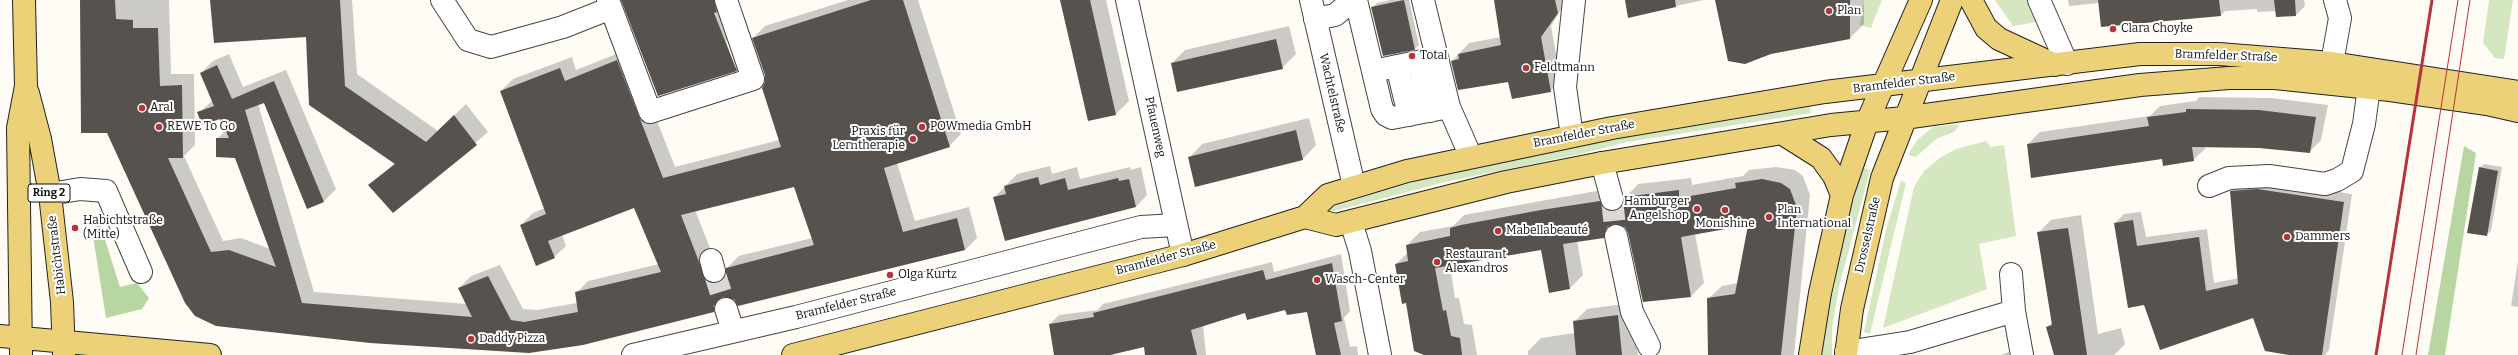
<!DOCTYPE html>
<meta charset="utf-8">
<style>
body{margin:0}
canvas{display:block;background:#fefcf5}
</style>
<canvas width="2518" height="355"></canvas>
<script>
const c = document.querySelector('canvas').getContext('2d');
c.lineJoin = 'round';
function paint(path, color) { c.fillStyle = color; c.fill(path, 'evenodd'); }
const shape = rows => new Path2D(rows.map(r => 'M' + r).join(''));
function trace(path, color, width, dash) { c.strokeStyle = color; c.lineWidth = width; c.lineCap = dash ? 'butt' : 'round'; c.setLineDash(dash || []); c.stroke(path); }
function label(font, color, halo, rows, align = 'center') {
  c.font = font + ' Bitter,serif'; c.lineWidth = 4; c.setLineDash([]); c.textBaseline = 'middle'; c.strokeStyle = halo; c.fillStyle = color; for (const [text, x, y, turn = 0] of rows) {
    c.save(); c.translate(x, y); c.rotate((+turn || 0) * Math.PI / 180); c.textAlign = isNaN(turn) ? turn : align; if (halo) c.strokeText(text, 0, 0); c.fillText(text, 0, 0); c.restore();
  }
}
paint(shape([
 [1864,0,1882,0,1871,28,1860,25],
 [1995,0,2032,0,2037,22,2013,26],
 [2489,0,2513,0,2504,59,2495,58,2483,43],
 [1810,107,1811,113,1627,142,1580,154,1445,182,1327,213,1325,209,1436,175,1537,152],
 [1960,124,1954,132,1936,139,1916,157,1908,155,1917,140,1933,127],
 [1986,141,1991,147,2004,145,2016,236,1979,244,1987,289,1883,328,1914,187,1924,171,1940,158,1956,149],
 [1862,167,1870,170,1839,287,1832,328,1832,355,1822,355,1824,335,1847,224],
 [1901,180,1906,183,1870,334,1864,332,1886,230]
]), '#d4e7c1');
paint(shape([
 [2464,146,2476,153,2445,355,2428,355],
 [100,224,120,287,137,283,149,298,142,309,106,318,92,230]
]), '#b8d6a1');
paint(shape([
 [81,0,169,0,171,74,194,74,195,145,184,156,223,241,241,238,270,249,236,157,217,139,226,130,221,118,199,113,213,100,201,73,213,61,229,54,243,87,286,70,336,189,324,201,308,207,264,102,258,104,314,292,467,304,459,288,471,276,500,265,523,309,537,310,577,303,576,293,588,281,659,264,635,207,562,235,566,246,554,257,521,225,533,213,545,208,501,91,513,79,572,57,576,70,629,49,675,167,779,140,766,75,753,38,765,26,848,0,918,0,961,134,949,146,897,163,915,221,969,207,977,238,965,250,739,305,735,299,726,297,714,311,583,344,186,302],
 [794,186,812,238,739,256,723,272,714,263,710,248,695,210],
 [211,0,352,0,357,74,438,131,466,104,488,132,394,212,370,185,395,163,307,36],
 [622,0,723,0,745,62,737,70],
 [728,40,737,67,734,67,726,41],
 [1060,0,1106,0,1129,101,1116,114,1089,120],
 [1390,0,1409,0,1419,45,1415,49,1373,7,1377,3],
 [1494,0,1567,0,1551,26,1561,81,1550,91,1509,81,1452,61,1469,43,1501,37],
 [1626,0,1704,0,1629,16],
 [1716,0,1864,0,1864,24,1850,38,1771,53],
 [2068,0,2304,0,2305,6,2296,15,2276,11,2257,12,2257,9,2225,11,2221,15,2099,3,2069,6],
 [1289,26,1296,54,1282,68,1172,63,1185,50],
 [2199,97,2271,98,2328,105,2321,140,2309,152,2259,147,2205,146,2205,149,2193,160,2028,144,2040,132,2150,116,2160,106,2196,101],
 [1309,118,1316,145,1303,159,1196,185,1189,158,1202,144],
 [2484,164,2502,167,2491,231,2486,235,2480,168],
 [1050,166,1052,174,1077,167,1080,179,1130,167,1131,170,1141,167,1147,195,1136,207,994,198,1017,174],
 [1776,167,1795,170,1803,176,1810,195,1794,355,1709,355,1708,299,1722,286,1738,283,1749,224,1695,234,1704,283,1691,296,1620,223,1603,237,1577,241,1583,275,1570,288,1542,249,1450,265,1455,298,1459,298,1464,324,1472,325,1477,355,1423,355,1396,264,1408,252,1407,245,1420,232,1453,226,1464,215,1613,188,1617,195,1625,198,1638,184,1691,178,1692,185,1743,176,1749,170],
 [2266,181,2352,194,2329,350,2325,355,2296,355,2254,317,2161,349,2115,223,2124,214,2141,212,2146,237,2207,229,2214,283,2239,278,2231,191,2240,183],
 [2081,215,2098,334,2121,328,2125,344,2114,355,2055,355,2047,327,2053,322,2038,233,2051,220],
 [1341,254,1350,311,1344,318,1350,347,1357,346,1358,355,1316,355,1308,311,1286,309,1245,312,1203,325,1206,355,1146,355,1145,345,1111,355,1055,355,1050,324,1059,315,1098,310,1103,304,1272,262,1274,272],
 [2518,261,2518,307,2511,306],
 [1631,303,1638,355,1528,355,1528,351,1541,338,1575,333,1574,322,1587,309],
 [2009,352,2010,355,2001,355]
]), '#0003');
paint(shape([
 [80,0,115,0,116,19,133,20,133,28,158,28,160,86,182,85,183,158,168,158,211,252,229,250,276,267,235,158,216,157,216,138,229,138,220,119,202,125,197,112,214,106,200,73,217,65,232,99,274,81,324,202,307,209,264,103,245,110,302,303,472,317,458,288,488,276,511,320,524,322,578,312,575,292,661,272,634,208,548,241,555,258,536,266,520,225,546,214,500,91,560,68,565,81,617,60,663,178,781,147,762,88,765,82,765,75,752,38,871,0,903,0,950,147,884,168,903,232,957,218,965,250,738,306,734,300,723,297,717,301,714,312,583,345,529,353,370,343,216,326,195,316,185,303,107,133,81,133],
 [794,187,814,245,726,268,726,275,718,283,706,280,681,215],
 [210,0,340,0,345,86,426,142,454,115,477,145,393,213,368,185,395,164,309,105,306,37,214,43],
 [621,0,714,0,717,12,714,13,737,71,658,96],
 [1060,0,1090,0,1116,115,1088,121],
 [1404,0,1415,50,1383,56,1371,7],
 [1494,0,1555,0,1558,13,1541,37,1551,92,1512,99,1508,82,1458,90,1451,61,1459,59,1458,54,1501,45],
 [1625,0,1675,0,1676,7,1628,18],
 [1715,0,1850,0,1850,39,1771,54,1745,64,1728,61],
 [2098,0,2219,0,2221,16,2101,27],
 [2274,0,2295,0,2296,16,2276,17],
 [1276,39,1283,69,1177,92,1171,63],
 [2186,109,2259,110,2316,117,2310,153,2259,148,2192,147,2194,161,2163,166,2162,159,2031,178,2027,144,2149,126,2147,117,2186,112],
 [1296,130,1303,160,1195,187,1188,157],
 [2479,167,2498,171,2487,236,2467,233],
 [1038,177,1040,185,1065,178,1068,190,1118,178,1119,181,1129,179,1136,207,1005,241,993,197,1006,194,1004,186],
 [1762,179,1781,183,1790,189,1797,208,1781,355,1708,355,1707,298,1735,294,1748,225,1681,237,1691,297,1643,302,1628,233,1625,227,1614,224,1607,227,1604,238,1563,244,1570,289,1549,293,1541,250,1435,268,1443,311,1446,310,1451,336,1460,338,1462,355,1424,355,1414,351,1406,303,1402,304,1395,264,1408,261,1406,245,1450,236,1450,228,1461,225,1541,210,1600,201,1604,208,1615,211,1621,207,1624,197,1679,190,1679,198,1736,188,1735,183],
 [2257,189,2344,202,2322,355,2289,355,2265,351,2253,318,2160,350,2144,305,2128,308,2114,223,2133,220,2137,246,2199,237,2206,291,2238,284,2230,191],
 [2068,228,2075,273,2087,355,2054,355,2046,327,2052,325,2037,232],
 [1332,263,1342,321,1334,323,1341,355,1316,355,1307,312,1287,315,1285,310,1247,320,1245,313,1191,330,1197,355,1145,355,1144,347,1110,355,1054,355,1049,324,1094,317,1093,313,1263,270,1266,280],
 [1618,315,1622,355,1576,355,1573,321]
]), '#58524e');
trace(shape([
 [1612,199,1616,236],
 [714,271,726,309]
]), '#dad9d3', 22, [22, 11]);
const minor = shape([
 [442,0,468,40,491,47,563,27,611,8],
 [608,0,650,112,753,79,726,0],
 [1127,0,1183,255],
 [1311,0,1354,186],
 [1356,0,1382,109,1386,115,1392,118,1449,107],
 [1423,0,1449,107,1471,157],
 [2039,0,2067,64],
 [1315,19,1335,15,1353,0],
 [1419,62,1430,111],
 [2332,63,2340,18,2335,0],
 [1397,66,1409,115],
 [1373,71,1437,58],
 [1572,136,1565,87,1574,0],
 [1602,163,1612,199],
 [2209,186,2229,178,2269,176,2325,184,2337,180,2352,171,2364,124,2369,87],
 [50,194,80,189,106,191,141,272],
 [1351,222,1360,251,1380,355],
 [1616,236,1632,312,1649,346],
 [711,260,714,271],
 [2011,274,2014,311,2022,355],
 [726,309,733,331],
 [1846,352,1910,342,2014,311],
 [633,355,796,317,1141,227,1175,225]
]);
const major = shape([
 [1971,0,1986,28,1999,39,2055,65],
 [28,93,40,139,50,194,62,302,64,355],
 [1783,134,1821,158,1834,176,1842,195],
 [1305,217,1336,225,1506,182,1602,163,1831,125,1904,118,2140,85,2229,78,2275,78,2390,90,2487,104,2518,111],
 [0,336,210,355],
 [21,355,18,128,26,86,24,0],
 [793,355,1183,255,1305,217,1328,195,1407,171,1612,128,1825,92,2140,54,2219,54,2332,63,2518,92],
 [1810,355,1820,293,1842,195,1867,122,1921,0],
 [1846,355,1852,309,1882,178,1952,0]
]);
trace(minor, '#444', 24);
trace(major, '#222', 24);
trace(minor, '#fff', 22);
trace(major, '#ecd178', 22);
trace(shape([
 [2402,355,2458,0],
 [2416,355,2470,0]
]), '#b53439', 1);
trace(shape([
 [2376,355,2432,0]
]), '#b53439', 3);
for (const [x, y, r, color] of [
 [1829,11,4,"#b53439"],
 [2113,29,4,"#b53439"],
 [1412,56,4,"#b53439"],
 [1526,68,4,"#b53439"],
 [142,108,4,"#b53439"],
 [159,127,4,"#b53439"],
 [922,127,4,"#b53439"],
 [913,139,4,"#b53439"],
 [1697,209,4,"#b53439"],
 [1725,210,4,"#b53439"],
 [1769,217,4,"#b53439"],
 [75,228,4,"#b53439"],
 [1498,231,4,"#b53439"],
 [2287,237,4,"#b53439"],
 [1437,262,4,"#b53439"],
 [890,275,4,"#b53439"],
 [1317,280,4,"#b53439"],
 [471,339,4,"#b53439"]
]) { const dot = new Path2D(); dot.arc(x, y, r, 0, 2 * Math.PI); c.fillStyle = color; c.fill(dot); trace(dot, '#fff', 1.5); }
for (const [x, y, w] of [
 [49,193,42]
]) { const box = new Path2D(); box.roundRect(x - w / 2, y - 9, w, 18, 3); c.fillStyle = '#fff'; c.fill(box); trace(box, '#111', 1); }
label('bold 11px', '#111', null, [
 ["Ring 2",49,193]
]);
label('12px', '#111', '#fff', [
 ["Plan",1837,11],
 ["Clara Choyke",2121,29],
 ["Total",1420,56],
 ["Feldtmann",1534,68],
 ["Aral",150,108],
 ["REWE To Go",167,127],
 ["POWmedia GmbH",930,127],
 ["Praxis für",905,132,"right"],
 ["Lerntherapie",905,146,"right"],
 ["Hamburger",1689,202,"right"],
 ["Angelshop",1689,216,"right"],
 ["Plan",1777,210],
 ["International",1777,224],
 ["Habichtstraße",83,221],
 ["(Mitte)",83,235],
 ["Monishine",1725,224,"center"],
 ["Mabellabeauté",1506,231],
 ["Dammers",2295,237],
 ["Restaurant",1445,255],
 ["Alexandros",1445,269],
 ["Olga Kurtz",898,275],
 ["Wasch-Center",1325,280],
 ["Daddy Pizza",479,339]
], 'left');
label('12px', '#111', '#fff', [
 ["Bramfelder Straße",2226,56,2],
 ["Bramfelder Straße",1904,83,-7],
 ["Wachtelstraße",1332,93,77],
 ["Pfauenweg",1155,127,78],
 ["Bramfelder Straße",1584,134,-11],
 ["Drosselstraße",1868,235,-77],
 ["Habichtstraße",57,255,-97],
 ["Bramfelder Straße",1166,258,-15],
 ["Bramfelder Straße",846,304,-14]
]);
</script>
